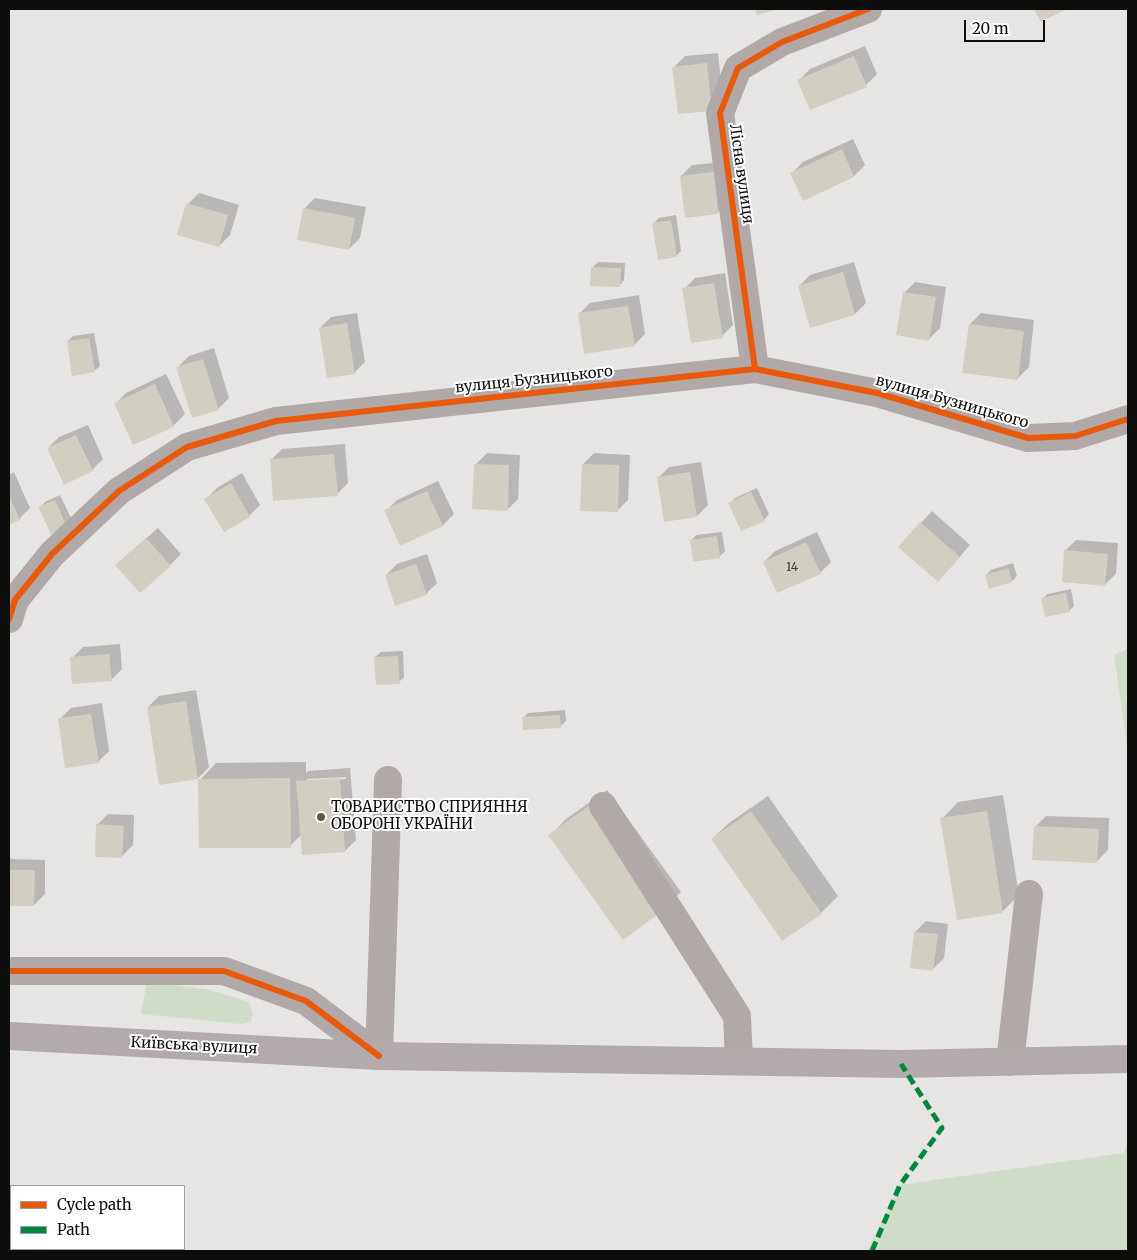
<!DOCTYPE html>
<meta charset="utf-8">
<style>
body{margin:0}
#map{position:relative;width:1137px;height:1260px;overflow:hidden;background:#e6e5e4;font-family:Merriweather,serif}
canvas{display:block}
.frame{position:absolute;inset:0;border:10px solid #0d0d0c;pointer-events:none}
.legend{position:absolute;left:10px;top:1185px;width:175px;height:65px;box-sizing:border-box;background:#fff;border:1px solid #9e9e9e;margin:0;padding:6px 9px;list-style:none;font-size:15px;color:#0d0d0c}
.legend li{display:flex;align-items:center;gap:10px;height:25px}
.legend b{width:25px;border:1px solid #9e9e9e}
.scale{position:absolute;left:964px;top:20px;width:81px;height:22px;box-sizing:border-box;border:2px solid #0d0d0c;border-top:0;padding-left:6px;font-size:15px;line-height:18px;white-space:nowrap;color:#0d0d0c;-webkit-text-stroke:4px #fff;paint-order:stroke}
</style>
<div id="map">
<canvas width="1137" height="1260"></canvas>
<div class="frame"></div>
<ul class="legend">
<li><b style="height:6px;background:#e8590c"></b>Cycle path</li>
<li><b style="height:6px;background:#00873e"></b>Path</li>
</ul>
<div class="scale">20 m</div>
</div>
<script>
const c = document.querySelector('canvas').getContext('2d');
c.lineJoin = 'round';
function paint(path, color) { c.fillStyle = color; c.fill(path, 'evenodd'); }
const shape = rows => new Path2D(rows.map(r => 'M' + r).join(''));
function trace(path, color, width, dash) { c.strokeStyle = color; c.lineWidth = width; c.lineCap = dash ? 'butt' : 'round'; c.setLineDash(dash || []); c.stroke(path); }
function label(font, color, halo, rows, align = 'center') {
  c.font = font + ' Merriweather,serif'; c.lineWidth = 4; c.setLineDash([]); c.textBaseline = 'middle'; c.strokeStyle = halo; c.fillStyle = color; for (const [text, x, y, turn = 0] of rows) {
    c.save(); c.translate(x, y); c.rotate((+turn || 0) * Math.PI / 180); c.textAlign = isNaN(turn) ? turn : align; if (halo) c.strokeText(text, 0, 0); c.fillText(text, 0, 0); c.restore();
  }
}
paint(shape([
 [1128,649,1128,753,1114,655],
 [147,981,210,990,249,1002,253,1014,251,1022,241,1024,141,1014],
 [1128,1140,1128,1251,867,1251,900,1185,1124,1153]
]), '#cfdcc7');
paint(shape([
 [865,46,877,74,866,85,799,80,810,69],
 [718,53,723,99,712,110,674,67,685,56],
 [853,139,865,165,854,176,792,173,803,162],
 [724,162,728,202,717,213,681,176,692,165],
 [199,193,239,205,230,235,219,246,188,204],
 [315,198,366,207,360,238,349,249,304,209],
 [676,215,681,251,676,256,654,223,659,218],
 [598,262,625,263,624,280,619,286,593,267],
 [854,262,866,303,855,314,799,286,810,275],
 [725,273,733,325,722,336,684,289,695,278],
 [915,282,946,287,940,328,929,339,904,293],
 [639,295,645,334,634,345,579,314,590,303],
 [357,313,365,362,354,373,320,328,331,317],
 [981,313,1034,320,1029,367,1018,378,970,324],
 [94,333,100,366,94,371,68,341,73,336],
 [214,348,229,398,218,409,178,367,189,356],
 [166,374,185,414,174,425,134,444,115,404,126,393],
 [88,425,103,459,92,470,48,448,59,437],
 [345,444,348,483,337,494,271,460,282,449],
 [487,453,520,455,518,499,507,510,476,464],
 [594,453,630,455,628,500,617,511,583,464],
 [701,462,708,505,697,516,658,478,669,467],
 [14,472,30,508,19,519,9,524,9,475],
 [242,473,260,505,249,516,206,499,217,488],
 [438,481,454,514,443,525,401,545,386,511,397,500],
 [757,488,769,514,764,520,730,503,735,498],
 [60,495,72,520,67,526,40,507,45,502],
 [932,511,970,545,949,569,899,547],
 [158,528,181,554,170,565,116,565],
 [722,532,725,551,719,557,691,541,696,535],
 [817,532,831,562,820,573,764,562,775,551],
 [1076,540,1118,543,1116,574,1104,585,1065,551],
 [427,554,437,583,426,594,386,575,397,564],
 [1013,563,1017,576,1012,581,986,575,991,570],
 [1071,589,1074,606,1069,611,1042,599,1048,594],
 [120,644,122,669,111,680,72,658,83,647],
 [403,651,404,677,399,682,375,657,381,652],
 [196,690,209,767,198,778,148,707,159,696],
 [102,703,109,751,98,762,60,719,71,708],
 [565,710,566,721,561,726,523,718,528,713],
 [306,762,306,773,308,771,350,768,356,840,345,851,301,835,290,846,200,780,216,763],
 [346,777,346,779,307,782,307,779],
 [607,790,681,892,664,908,550,836,566,819],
 [1003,795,1019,895,1003,911,942,819,958,802],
 [768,796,838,896,821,913,782,940,712,839,729,823],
 [108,814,134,815,133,845,122,856,97,825],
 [1046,816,1109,818,1108,850,1097,861,1035,827],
 [9,859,45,860,45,894,34,905,9,905],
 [926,921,948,924,944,958,933,969,915,932]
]), '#0003');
paint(shape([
 [755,9,779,9,757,15],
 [1034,9,1067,9,1041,22],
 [854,56,867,87,810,110,797,80],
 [707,63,712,111,678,114,672,67],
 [842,149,854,177,803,201,790,173],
 [714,172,718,214,685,218,680,176],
 [186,203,228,215,219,247,177,235],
 [303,208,355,218,349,250,297,240],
 [671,220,677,257,658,260,652,223],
 [591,267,621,268,620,287,590,286],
 [843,272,855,315,810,328,798,286],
 [714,283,723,338,691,343,682,288],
 [903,292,936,297,929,341,896,335],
 [628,306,635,346,584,354,578,313],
 [347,323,355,374,327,378,319,328],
 [969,324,1024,331,1018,380,962,373],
 [89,338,95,372,72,376,67,341],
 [203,359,219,410,192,418,176,367],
 [155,384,174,427,133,445,114,403],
 [76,435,93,471,64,485,47,448],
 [334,454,338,496,273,501,270,459],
 [474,464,509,465,508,511,472,509],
 [582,464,619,465,618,512,580,511],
 [690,472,697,517,664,522,657,477],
 [231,483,250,517,224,532,204,499],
 [427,491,443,526,400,546,384,510],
 [751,492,765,521,741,531,728,503],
 [9,495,20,520,9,525],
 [55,500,67,527,51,534,38,507],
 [920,522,960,557,938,582,898,547],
 [717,536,720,558,693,562,690,540],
 [146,538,171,566,140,593,115,565],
 [806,542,821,574,777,593,763,562],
 [1064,550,1108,554,1105,586,1062,582],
 [416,564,427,595,395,606,385,575],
 [1008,568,1012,582,989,589,985,575],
 [1066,593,1070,612,1045,617,1041,598],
 [109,654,112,681,72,684,70,657],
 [398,656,400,684,376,685,374,657],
 [186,701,198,779,159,785,147,707],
 [91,714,99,763,65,768,58,718],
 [560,715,561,728,523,730,522,717],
 [290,778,291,848,199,848,198,779],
 [340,778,345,852,302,855,296,781],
 [590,805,665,909,623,940,548,835],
 [751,811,822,914,782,941,711,839],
 [987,811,1003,913,957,920,940,818],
 [96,824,124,826,122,858,95,857],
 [1034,826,1099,829,1097,863,1032,860],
 [9,870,35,870,34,906,9,906],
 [914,932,938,934,933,971,910,968]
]), '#d3cec2');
trace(shape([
 [755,369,720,113,738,68,782,42,868,9],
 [9,619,15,600,52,554,119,491,187,447,276,421,755,369,877,393,1028,438,1075,436,1128,419],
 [603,806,737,1016,739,1061],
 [9,971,224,971,306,1001,379,1056],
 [379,1056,388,780],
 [1010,1062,1029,894]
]), '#b0a9a8', 28);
trace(shape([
 [9,1036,379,1056,901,1064,1128,1059]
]), '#b2aaab', 28);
trace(shape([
 [113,1249,113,1251],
 [872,1251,900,1185,942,1128,901,1064]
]), '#00873e', 5, [10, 5]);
trace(shape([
 [755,369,720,113,738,68,782,42,868,9],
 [9,619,15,600,52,554,119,491,187,447,276,421,755,369,877,393,1028,438,1075,436,1128,419],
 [9,971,224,971,306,1001,379,1056]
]), '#e8590c', 6);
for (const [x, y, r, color] of [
 [321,817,5,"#595958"]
]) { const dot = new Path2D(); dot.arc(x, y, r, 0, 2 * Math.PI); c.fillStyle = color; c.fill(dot); trace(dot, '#fff', 2); }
label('12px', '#3e3d3a', null, [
 ["14",792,568]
]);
label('15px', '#0d0d0c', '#fff', [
 ["Лісна вулиця",741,174,82],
 ["вулиця Бузницького",534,380,-6],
 ["вулиця Бузницького",952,402,16],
 ["Київська вулиця",194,1046,3]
]);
label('15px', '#0d0d0c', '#fff', [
 ["ТОВАРИСТВО СПРИЯННЯ",331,808],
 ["ОБОРОНІ УКРАЇНИ",331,825]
], 'left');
</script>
